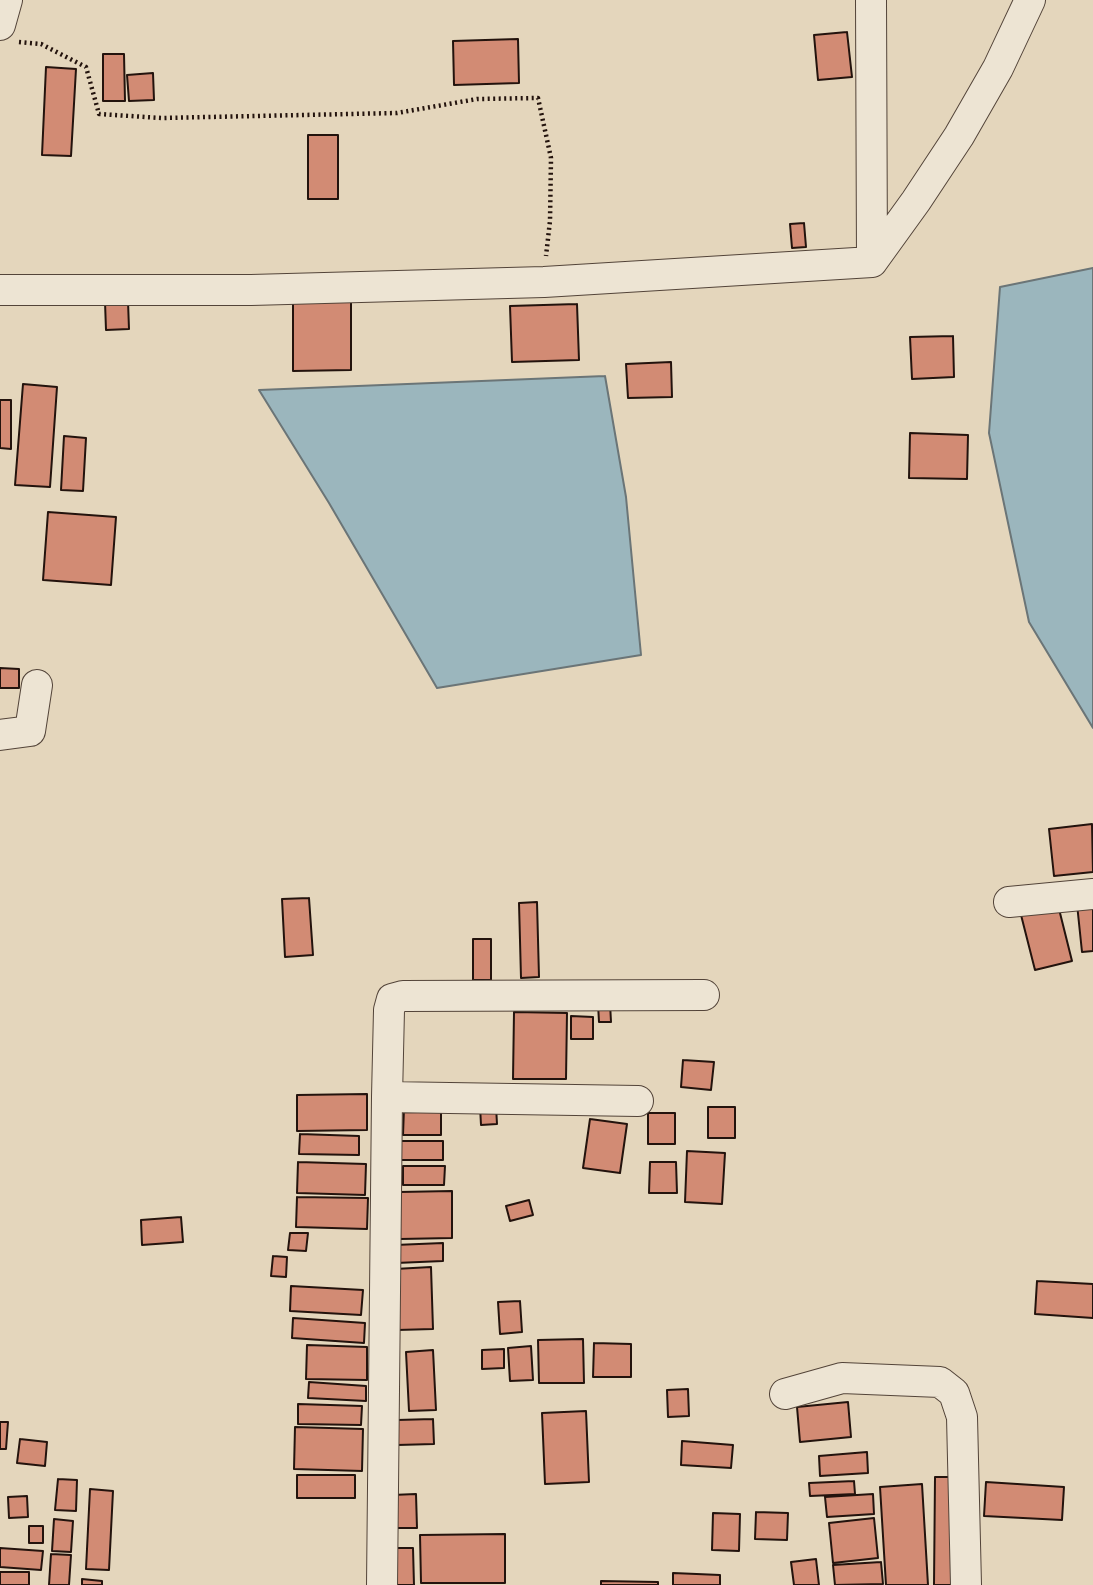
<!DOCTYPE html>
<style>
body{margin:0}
canvas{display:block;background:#e4d6bc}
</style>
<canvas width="1093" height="1585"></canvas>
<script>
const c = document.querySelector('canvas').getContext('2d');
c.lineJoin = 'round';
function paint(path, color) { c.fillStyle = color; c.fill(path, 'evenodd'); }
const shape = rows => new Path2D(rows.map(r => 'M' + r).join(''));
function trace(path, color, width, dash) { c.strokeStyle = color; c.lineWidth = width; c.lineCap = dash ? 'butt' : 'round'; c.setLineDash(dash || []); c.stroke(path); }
const water = shape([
 [1093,268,1093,728,1029,622,989,433,1000,287,1093,268],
 [605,376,626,497,641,655,437,688,329,503,259,390,605,376]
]);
paint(water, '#9bb6bd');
trace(water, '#6b7577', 2);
const building = shape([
 [847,32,852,77,818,80,814,35,847,32],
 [518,39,519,83,454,85,453,41,518,39],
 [103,54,124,54,125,101,103,101,103,54],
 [46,67,76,69,71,156,42,155,46,67],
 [153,73,154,100,129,101,127,75,153,73],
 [308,135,338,135,338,199,308,199,308,135],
 [804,223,806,247,792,248,790,224,804,223],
 [128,301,129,329,106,330,105,302,128,301],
 [293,302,351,302,351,370,293,371,293,302],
 [577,304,579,360,512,362,510,306,577,304],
 [953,336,954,377,912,379,910,337,953,336],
 [671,362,672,397,628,398,626,364,671,362],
 [23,384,57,387,50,487,15,485,23,384],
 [0,400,11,400,11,449,0,448,0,400],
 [910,433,968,435,967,479,909,478,910,433],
 [64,436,86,438,83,491,61,490,64,436],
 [48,512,116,517,111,585,43,580,48,512],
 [0,668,19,669,19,688,0,688,0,668],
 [1092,824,1093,872,1054,876,1049,829,1092,824],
 [309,898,313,955,285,957,282,899,309,898],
 [1057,901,1072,961,1035,970,1020,911,1057,901],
 [537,902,539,977,521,978,519,903,537,902],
 [1093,902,1093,951,1082,952,1077,904,1093,902],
 [473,939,491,939,491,980,473,980,473,939],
 [610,1003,611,1022,599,1022,598,1004,610,1003],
 [514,1012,567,1013,566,1079,513,1079,514,1012],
 [571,1016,593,1017,593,1039,571,1039,571,1016],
 [683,1060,714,1062,711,1090,681,1087,683,1060],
 [367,1094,367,1130,297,1131,297,1095,367,1094],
 [480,1106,496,1106,497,1124,481,1125,480,1106],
 [708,1107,735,1107,735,1138,708,1138,708,1107],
 [404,1108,441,1108,441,1135,403,1135,404,1108],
 [648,1113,675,1113,675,1144,648,1144,648,1113],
 [590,1119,627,1124,620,1173,583,1168,590,1119],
 [300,1134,359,1136,359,1155,299,1154,300,1134],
 [401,1141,443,1141,443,1160,401,1160,401,1141],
 [687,1151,725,1153,722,1204,685,1202,687,1151],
 [298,1162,366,1164,365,1195,297,1193,298,1162],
 [650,1162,676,1162,677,1193,649,1193,650,1162],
 [403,1166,445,1166,444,1185,403,1185,403,1166],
 [452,1191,452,1238,400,1239,399,1192,452,1191],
 [297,1197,368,1198,367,1229,296,1227,297,1197],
 [529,1200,533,1215,510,1221,506,1206,529,1200],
 [181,1217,183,1242,142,1245,141,1220,181,1217],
 [290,1233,308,1233,306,1251,288,1250,290,1233],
 [443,1243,443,1261,396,1263,395,1245,443,1243],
 [273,1256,287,1257,286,1277,271,1276,273,1256],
 [431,1267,433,1329,397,1330,395,1269,431,1267],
 [1037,1281,1093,1284,1093,1318,1035,1314,1037,1281],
 [291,1286,363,1290,361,1315,290,1311,291,1286],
 [520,1301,522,1332,500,1334,498,1302,520,1301],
 [293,1318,365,1323,364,1343,292,1338,293,1318],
 [583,1339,584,1383,539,1383,538,1340,583,1339],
 [594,1343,631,1344,631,1377,593,1377,594,1343],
 [307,1345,367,1347,367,1380,306,1379,307,1345],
 [531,1346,533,1380,510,1381,508,1348,531,1346],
 [504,1349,504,1368,482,1369,482,1350,504,1349],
 [433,1350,436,1410,409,1411,406,1352,433,1350],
 [309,1382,366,1386,366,1401,308,1398,309,1382],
 [688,1389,689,1416,668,1417,667,1390,688,1389],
 [848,1402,851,1437,800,1442,797,1407,848,1402],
 [298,1404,362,1406,361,1425,298,1424,298,1404],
 [586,1411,589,1482,545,1484,542,1413,586,1411],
 [433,1419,434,1444,397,1445,397,1420,433,1419],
 [0,1422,8,1422,6,1449,0,1449,0,1422],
 [295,1427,363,1429,362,1471,294,1469,295,1427],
 [20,1439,47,1442,45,1466,17,1463,20,1439],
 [682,1441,733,1445,731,1468,681,1465,682,1441],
 [867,1452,868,1473,820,1476,819,1456,867,1452],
 [297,1475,355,1475,355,1498,297,1498,297,1475],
 [935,1477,958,1477,958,1585,934,1585,935,1477],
 [58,1479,77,1480,76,1511,55,1510,58,1479],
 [854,1481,855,1494,810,1496,809,1483,854,1481],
 [986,1482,1064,1487,1062,1520,984,1516,986,1482],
 [922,1484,928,1585,886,1585,880,1487,922,1484],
 [90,1489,113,1491,109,1570,86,1569,90,1489],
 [416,1494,417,1528,393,1528,392,1495,416,1494],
 [873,1494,874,1514,827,1517,825,1497,873,1494],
 [27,1496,28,1517,9,1518,8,1497,27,1496],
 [756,1512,788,1513,787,1540,755,1539,756,1512],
 [713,1513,740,1514,739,1551,712,1550,713,1513],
 [874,1518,878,1558,833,1563,829,1523,874,1518],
 [54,1519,73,1521,71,1552,52,1551,54,1519],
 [29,1526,43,1526,43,1543,29,1543,29,1526],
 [505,1534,505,1583,421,1583,420,1535,505,1534],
 [0,1548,43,1551,41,1570,0,1567,0,1548],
 [395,1548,413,1548,414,1585,395,1585,395,1548],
 [51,1554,71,1555,69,1585,49,1585,51,1554],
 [816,1559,819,1585,794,1585,791,1562,816,1559],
 [881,1562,883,1584,835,1585,833,1565,881,1562],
 [0,1572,29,1572,29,1585,0,1585,0,1572],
 [673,1573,720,1575,720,1585,673,1585,673,1573],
 [82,1579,102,1581,102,1585,82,1585,82,1579],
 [601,1581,658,1582,658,1585,601,1585,601,1581]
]);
paint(building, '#d28b74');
trace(building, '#23130d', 2);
const minor = shape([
 [0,25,7,0],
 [872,262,916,201,959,136,998,68,1030,0],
 [0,290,251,290,544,282,872,262,871,0],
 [0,735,30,731,37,685],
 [1009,902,1093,894],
 [387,1097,638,1101],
 [785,1394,842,1378,940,1382,954,1393,962,1417,966,1585],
 [382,1585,387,1097,389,1010,392,999,403,996,704,995]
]);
trace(minor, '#534439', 32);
trace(shape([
 [19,42,41,44,86,67,99,114,161,118,397,113,477,99,538,98,551,158,550,221,546,256]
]), '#23130d', 4.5, [2, 3.5]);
trace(minor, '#ede4d3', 30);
</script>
